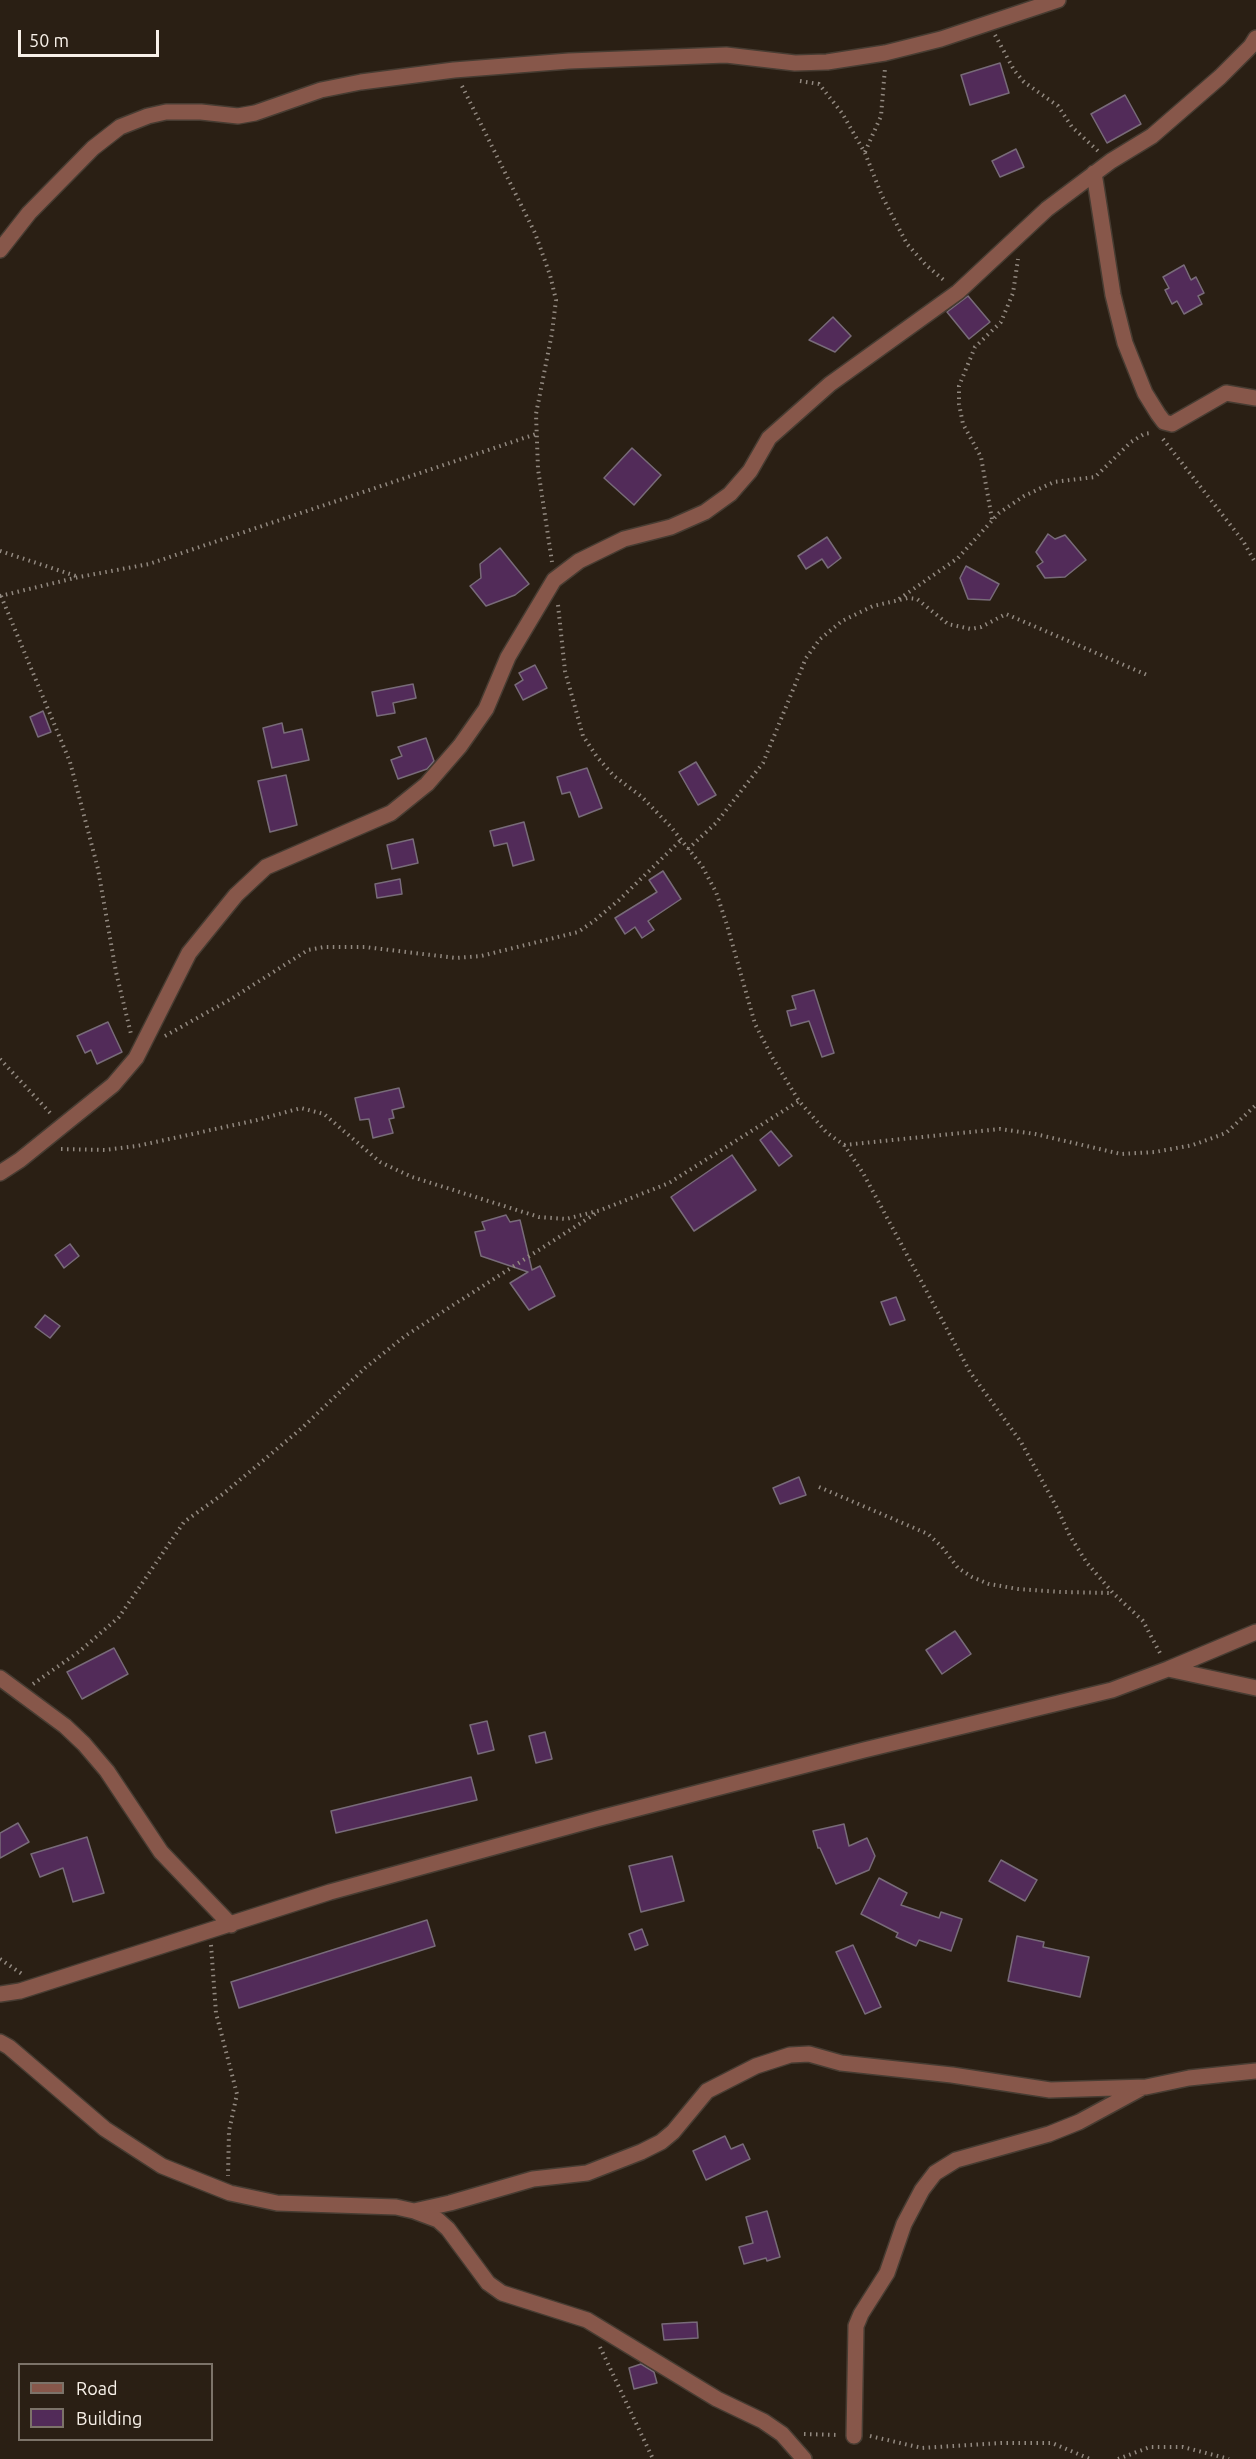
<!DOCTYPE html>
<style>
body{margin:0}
#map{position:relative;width:1256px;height:2459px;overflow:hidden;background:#2a1f14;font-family:Ubuntu,sans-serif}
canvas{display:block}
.legend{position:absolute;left:18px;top:2363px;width:195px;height:78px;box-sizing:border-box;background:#2a1f14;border:2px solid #7c7369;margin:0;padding:8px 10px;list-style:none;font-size:18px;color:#f8f1e9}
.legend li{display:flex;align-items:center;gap:12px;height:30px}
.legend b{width:30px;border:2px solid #7c7369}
.scale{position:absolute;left:18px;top:30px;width:141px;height:27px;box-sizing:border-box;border:3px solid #f8f1e9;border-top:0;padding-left:8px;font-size:18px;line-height:21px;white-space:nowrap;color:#f8f1e9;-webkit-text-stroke:4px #2a1f14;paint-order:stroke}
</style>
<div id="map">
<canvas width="1256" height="2459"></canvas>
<ul class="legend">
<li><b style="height:8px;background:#87574a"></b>Road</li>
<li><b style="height:16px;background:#522b59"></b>Building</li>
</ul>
<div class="scale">50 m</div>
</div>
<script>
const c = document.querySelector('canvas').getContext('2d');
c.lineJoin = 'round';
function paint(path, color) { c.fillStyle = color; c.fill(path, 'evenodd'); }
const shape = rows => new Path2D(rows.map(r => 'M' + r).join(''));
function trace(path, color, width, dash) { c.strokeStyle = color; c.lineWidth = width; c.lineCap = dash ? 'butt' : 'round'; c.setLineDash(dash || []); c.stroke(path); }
const building = shape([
 [1000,63,1009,93,970,105,961,75,1000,63],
 [1125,95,1141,124,1107,143,1091,114,1125,95],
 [1016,149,1024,167,1000,177,992,161,1016,149],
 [1184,265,1191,280,1196,277,1204,293,1198,296,1202,304,1184,314,1177,301,1172,304,1165,290,1169,288,1163,277,1184,265],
 [968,296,990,322,969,339,947,312,968,296],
 [833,317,851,336,835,352,809,340,833,317],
 [632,448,661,475,634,505,604,478,632,448],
 [1048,534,1055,539,1065,535,1086,560,1065,577,1045,578,1037,566,1043,562,1036,552,1048,534],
 [827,537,841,558,828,568,822,559,806,569,798,556,827,537],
 [500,548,529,584,515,595,486,606,470,586,481,578,480,564,500,548],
 [966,566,999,584,990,600,968,599,960,578,966,566],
 [535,665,547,688,523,700,515,685,523,680,519,673,535,665],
 [413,684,416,698,393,703,395,713,377,716,372,692,413,684],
 [43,711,51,732,38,737,30,717,43,711],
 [282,723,284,733,302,729,309,760,272,768,263,728,282,723],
 [426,738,434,761,427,769,398,779,391,760,402,756,398,747,426,738],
 [696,762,716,795,698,805,679,772,696,762],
 [587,768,602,808,579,817,570,792,562,794,557,777,587,768],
 [286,775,297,825,270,832,258,781,286,775],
 [524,822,534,860,513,866,507,843,494,846,490,831,524,822],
 [413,839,418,863,392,869,387,845,413,839],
 [663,871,681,899,648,921,654,930,642,938,635,927,625,934,615,918,657,892,649,880,663,871],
 [400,879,402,894,377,898,375,884,400,879],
 [814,990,834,1053,822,1057,809,1021,791,1026,787,1011,796,1009,792,996,814,990],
 [108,1022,122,1052,97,1064,91,1050,85,1053,77,1036,108,1022],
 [399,1088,404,1107,392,1110,394,1118,389,1119,393,1133,373,1138,369,1119,360,1120,355,1098,399,1088],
 [771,1131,792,1156,779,1166,760,1140,771,1131],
 [732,1155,756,1190,694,1231,671,1197,732,1155],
 [506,1215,510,1222,520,1220,532,1270,540,1266,555,1296,529,1310,510,1283,528,1272,481,1256,475,1232,485,1230,482,1222,506,1215],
 [70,1244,79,1256,64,1268,55,1255,70,1244],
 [896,1297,905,1320,890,1325,881,1302,896,1297],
 [45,1315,60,1326,50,1338,35,1327,45,1315],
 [799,1477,806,1495,780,1504,773,1488,799,1477],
 [955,1631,971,1654,942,1674,926,1650,955,1631],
 [114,1648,128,1674,82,1699,67,1672,114,1648],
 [487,1721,494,1750,478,1754,470,1725,487,1721],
 [545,1732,552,1759,536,1763,529,1736,545,1732],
 [471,1777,477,1800,336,1833,331,1811,471,1777],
 [18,1823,29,1842,0,1858,0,1833,18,1823],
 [844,1824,849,1846,867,1838,875,1856,869,1870,836,1884,820,1848,818,1848,813,1831,844,1824],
 [87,1837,104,1893,73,1902,63,1868,40,1877,31,1854,87,1837],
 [672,1856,684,1901,641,1912,629,1866,672,1856],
 [1001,1860,1037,1880,1025,1901,989,1881,1001,1860],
 [879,1878,907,1893,901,1905,939,1918,941,1912,962,1919,951,1951,919,1940,916,1946,896,1937,898,1933,861,1914,879,1878],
 [427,1920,435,1946,239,2008,231,1982,427,1920],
 [642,1929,648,1945,635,1950,629,1934,642,1929],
 [1017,1936,1044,1942,1043,1947,1089,1957,1080,1997,1008,1981,1017,1936],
 [853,1945,881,2007,865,2014,836,1952,853,1945],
 [725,2136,731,2149,743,2144,750,2159,706,2180,693,2151,725,2136],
 [767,2211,780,2257,767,2261,766,2258,744,2264,739,2247,753,2243,746,2217,767,2211],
 [697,2322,698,2338,664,2340,662,2324,697,2322],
 [641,2364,654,2372,657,2383,634,2389,629,2368,641,2364]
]);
paint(building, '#522b59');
trace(building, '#786b79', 1.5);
const minor = shape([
 [1094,173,1113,295,1125,343,1145,393,1158,414,1164,422,1172,424,1226,393,1256,398],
 [0,250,29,213,93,148,120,127,148,116,166,112,201,112,238,116,255,113,321,90,361,82,454,70,569,61,726,55,795,63,827,62,885,53,941,39,1058,0],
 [0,1173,20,1160,113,1085,136,1058,189,953,236,895,266,867,391,813,427,784,460,746,486,709,508,657,554,580,579,561,624,539,671,527,705,512,730,494,750,471,769,438,830,384,958,292,1047,209,1111,161,1152,136,1220,77,1251,46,1256,38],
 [1168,1669,1256,1688],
 [0,1678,65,1726,84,1744,107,1771,161,1852,231,1925],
 [0,1994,20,1991,330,1892,596,1819,864,1750,1112,1690,1168,1669,1256,1632],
 [0,2042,9,2047,105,2129,162,2166,230,2193,277,2203,396,2207,414,2211,438,2220,448,2229,488,2283,502,2293,587,2320,717,2399,763,2421,782,2434,804,2459],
 [414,2211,450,2203,533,2179,587,2173,641,2152,661,2142,673,2132,707,2091,756,2066,790,2055,809,2054,841,2063,952,2075,1050,2090,1146,2087,1189,2078,1256,2071],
 [854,2436,856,2326,861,2314,887,2273,904,2224,922,2190,935,2173,956,2160,1049,2134,1079,2122,1140,2089]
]);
trace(minor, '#473c32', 18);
trace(shape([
 [995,35,1014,70,1024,82,1058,106,1072,127,1098,151],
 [800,81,819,84,842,113,865,153,882,196,907,244,926,265,946,282],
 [462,86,535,233,550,275,556,300,552,333,536,414,538,469,552,562],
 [865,152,881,116,885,68],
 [1163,439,1243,541,1256,564],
 [992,519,981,457,963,424,959,404,959,386,975,347,1001,322,1013,293,1018,259],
 [0,551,79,577],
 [0,596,79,577,149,564,536,434],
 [1,596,70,762,98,869,116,972,131,1034],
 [899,599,958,558,999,513,1024,496,1054,482,1095,477,1131,442,1144,434,1151,433],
 [558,605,565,671,583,736,597,757,614,776,642,797,671,827,702,866,716,892,727,925,755,1024,772,1057,799,1101,826,1132,844,1145,863,1173,970,1372,1021,1442,1057,1508,1070,1536,1087,1563,1113,1593,1143,1621,1161,1655],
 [688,849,716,823,763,763,806,658,820,639,842,621,873,606,908,598,917,599,948,624,971,629,981,627,1006,614,1147,675],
 [165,1036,231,999,308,950,324,947,365,947,456,958,481,956,578,932,594,921,619,900,681,840],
 [0,1059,52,1115],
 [844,1145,1000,1129,1035,1134,1121,1154,1155,1152,1193,1145,1226,1133,1256,1105],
 [61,1149,105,1150,137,1146,257,1120,301,1108,324,1114,380,1162,412,1177,539,1217,566,1219,601,1210,669,1183,799,1101],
 [819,1487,928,1534,942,1547,958,1568,972,1577,989,1584,1018,1589,1061,1592,1112,1593],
 [33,1684,80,1651,119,1617,184,1522,223,1494,302,1428,365,1368,405,1336,598,1212],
 [211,1945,216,2013,237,2094,229,2131,228,2176],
 [0,1959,22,1974],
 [600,2347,653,2459],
 [804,2434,839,2435],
 [870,2436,922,2448,1001,2443,1052,2443,1090,2459],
 [1118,2459,1150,2447,1183,2447,1229,2459]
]), '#928980', 4, [1.5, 4.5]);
trace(minor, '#87574a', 15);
</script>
